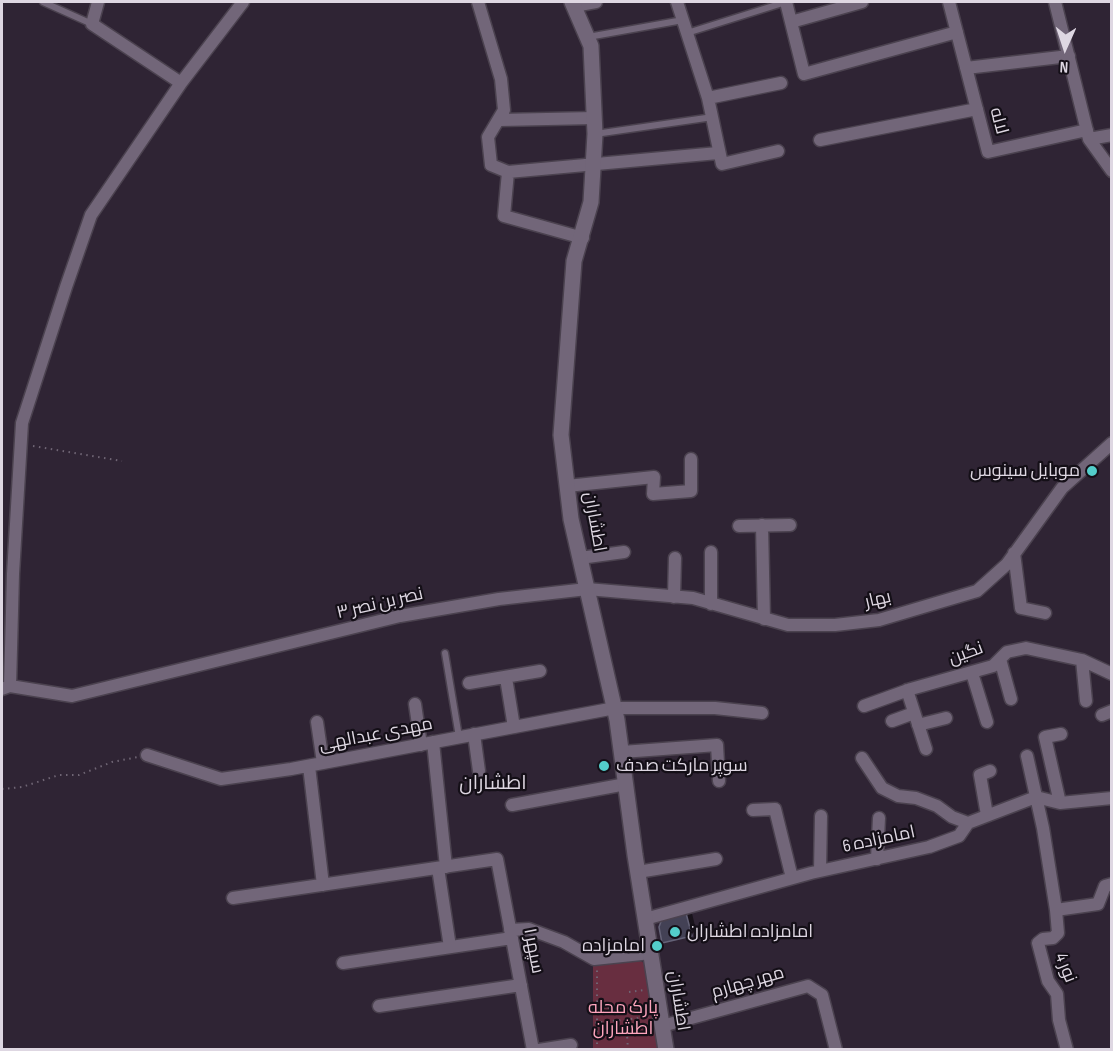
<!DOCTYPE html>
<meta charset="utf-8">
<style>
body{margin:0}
#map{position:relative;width:1113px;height:1051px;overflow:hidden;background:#2f2434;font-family:"Sofia Sans Condensed",sans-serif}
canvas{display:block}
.frame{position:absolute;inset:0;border:3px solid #ded7e2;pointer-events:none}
.north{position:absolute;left:1035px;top:18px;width:60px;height:60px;-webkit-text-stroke:4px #140f17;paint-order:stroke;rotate:183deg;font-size:16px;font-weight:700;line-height:24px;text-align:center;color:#ded7e2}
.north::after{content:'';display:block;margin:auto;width:21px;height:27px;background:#ded7e2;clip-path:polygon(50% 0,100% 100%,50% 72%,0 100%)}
</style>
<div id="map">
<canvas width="1113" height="1051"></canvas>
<div class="frame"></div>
<div class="north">N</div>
</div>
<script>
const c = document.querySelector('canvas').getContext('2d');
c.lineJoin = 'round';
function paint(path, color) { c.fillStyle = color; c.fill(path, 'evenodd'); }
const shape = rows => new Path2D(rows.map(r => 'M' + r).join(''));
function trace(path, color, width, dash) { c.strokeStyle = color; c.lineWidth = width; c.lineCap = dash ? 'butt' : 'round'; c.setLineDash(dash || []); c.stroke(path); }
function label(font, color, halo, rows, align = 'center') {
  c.font = font + ' "Sofia Sans Condensed",Cairo,sans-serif'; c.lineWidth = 4.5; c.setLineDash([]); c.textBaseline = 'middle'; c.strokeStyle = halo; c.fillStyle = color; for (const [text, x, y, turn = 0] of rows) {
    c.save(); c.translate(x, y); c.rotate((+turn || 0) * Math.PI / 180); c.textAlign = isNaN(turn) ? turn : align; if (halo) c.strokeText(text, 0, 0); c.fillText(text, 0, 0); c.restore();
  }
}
paint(shape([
 [636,957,645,964,659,1049,593,1049,593,963]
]), '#682e40');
paint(shape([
 [691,909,696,930,691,935,660,927]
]), '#0007');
const building = shape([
 [686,913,692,936,662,943,659,927,662,919,686,913]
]);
paint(building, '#434155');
trace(building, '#646277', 1.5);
const service = shape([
 [43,2,92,24],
 [687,33,786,2],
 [588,37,683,20],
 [595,134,713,117],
 [445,653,459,737]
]);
const minor = shape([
 [98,2,92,24,181,83],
 [478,2,501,79,504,110,488,137,491,165,508,172,504,216,583,238],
 [677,2,708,98,722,164,778,151],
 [786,2,804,74,957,32],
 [949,2,988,152,1087,130],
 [1055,2,1089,139,1112,171],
 [574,6,596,2],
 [791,22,862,2],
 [966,68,1069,56],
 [708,98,781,83],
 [500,120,594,118],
 [1089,139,1112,135],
 [820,140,977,109],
 [508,172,718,153],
 [567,486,654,477,653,494,691,491,691,459],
 [762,525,764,619],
 [739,526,790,525],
 [711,552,711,604],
 [1014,553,1021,608,1045,613],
 [580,558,624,552],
 [674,597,675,558],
 [1000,659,1011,699],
 [1082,660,1086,701],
 [972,673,987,722],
 [506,678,514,727],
 [469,683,540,671],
 [10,686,13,574,22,423,66,287,91,215,181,83,243,2],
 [2,689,10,686,72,696,400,616,499,599,587,589,693,598,788,625,835,625,879,620,977,591,1007,564,1062,488,1112,443],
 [907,690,926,749],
 [415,704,421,745],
 [864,706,911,689,993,666,1007,652,1026,648,1082,660,1112,674],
 [1102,715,1112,711],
 [892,721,914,713],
 [317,722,323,763],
 [918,725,946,718],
 [474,734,479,771],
 [433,742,446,867],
 [622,752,717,745,719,781],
 [147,755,221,779,291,769,615,708,715,708,762,713],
 [1027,756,1043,828,1056,910],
 [862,758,882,788,898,796,916,798,937,806,952,817,968,823],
 [309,766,323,885],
 [1060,803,1045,737,1061,734],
 [512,805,626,784],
 [753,810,775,809,792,878],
 [987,815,980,775,990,771],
 [877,859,879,818],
 [438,868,450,947],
 [820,871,821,816],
 [638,872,716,859],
 [233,898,497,859,533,1050],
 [645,919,811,873,929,847,959,836,968,823,1036,797,1060,803,1112,798],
 [510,930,529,929,564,942,594,959,651,953],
 [343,963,512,938],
 [379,1006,521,985],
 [662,1026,808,986,822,995,836,1050],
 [539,1050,571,1045],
 [1067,1050,1059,1020,1057,994,1048,981,1038,943,1043,939,1053,938,1058,933,1056,910,1098,904,1105,886,1112,884]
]);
const tertiary = shape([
 [572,2,591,46,595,134,591,202,574,261,561,435,571,519,617,720,635,855,666,1050]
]);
trace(service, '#4b424f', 9);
trace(minor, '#4b424f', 15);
trace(tertiary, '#4b424f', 18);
trace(shape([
 [33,446,122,461],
 [2,789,22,787,59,775,79,775,112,762,138,757],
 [629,992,644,990],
 [596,1010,611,1007],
 [626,1019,628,1050],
 [595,1023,649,1017],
 [597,1050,597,970]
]), '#6f6574', 2, [1.5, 4.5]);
trace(service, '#726679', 6);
trace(minor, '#726679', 12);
trace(tertiary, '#726679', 15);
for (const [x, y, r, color] of [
 [1092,471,6,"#53cdca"],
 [604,766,6,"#53cdca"],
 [675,932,6,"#53cdca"],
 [657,946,6,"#53cdca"]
]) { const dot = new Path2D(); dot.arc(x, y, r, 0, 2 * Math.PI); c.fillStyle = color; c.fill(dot); trace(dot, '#140f17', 2); }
label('18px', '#ded7e2', '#140f17', [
 ["لاله",998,121,75],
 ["اطشاران",594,522,80],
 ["بهار",878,600,-13],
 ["نصر بن نصر ۳",380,604,-13],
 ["نگین",966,654,-20],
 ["مهدی عبدالهی",376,735,-11],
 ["امامزاده 6",879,840,-12],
 ["سپهر ۱",533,951,79],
 ["نور 4",1065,968,68],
 ["مهر چهارم",748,983,-16],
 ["اطشاران",678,1001,81]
]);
label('18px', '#ded7e2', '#140f17', [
 ["موبایل سینوس",1080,471],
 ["سوپر مارکت صدف",616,766,"left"],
 ["امامزاده اطشاران",687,932,"left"],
 ["امامزاده",645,946]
], 'right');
label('18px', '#fea5bd', '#140f17', [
 ["پارک محله",623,1008],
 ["اطشاران",623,1029]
]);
label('20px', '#ded7e2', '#140f17', [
 ["اطشاران",493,784]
]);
</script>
